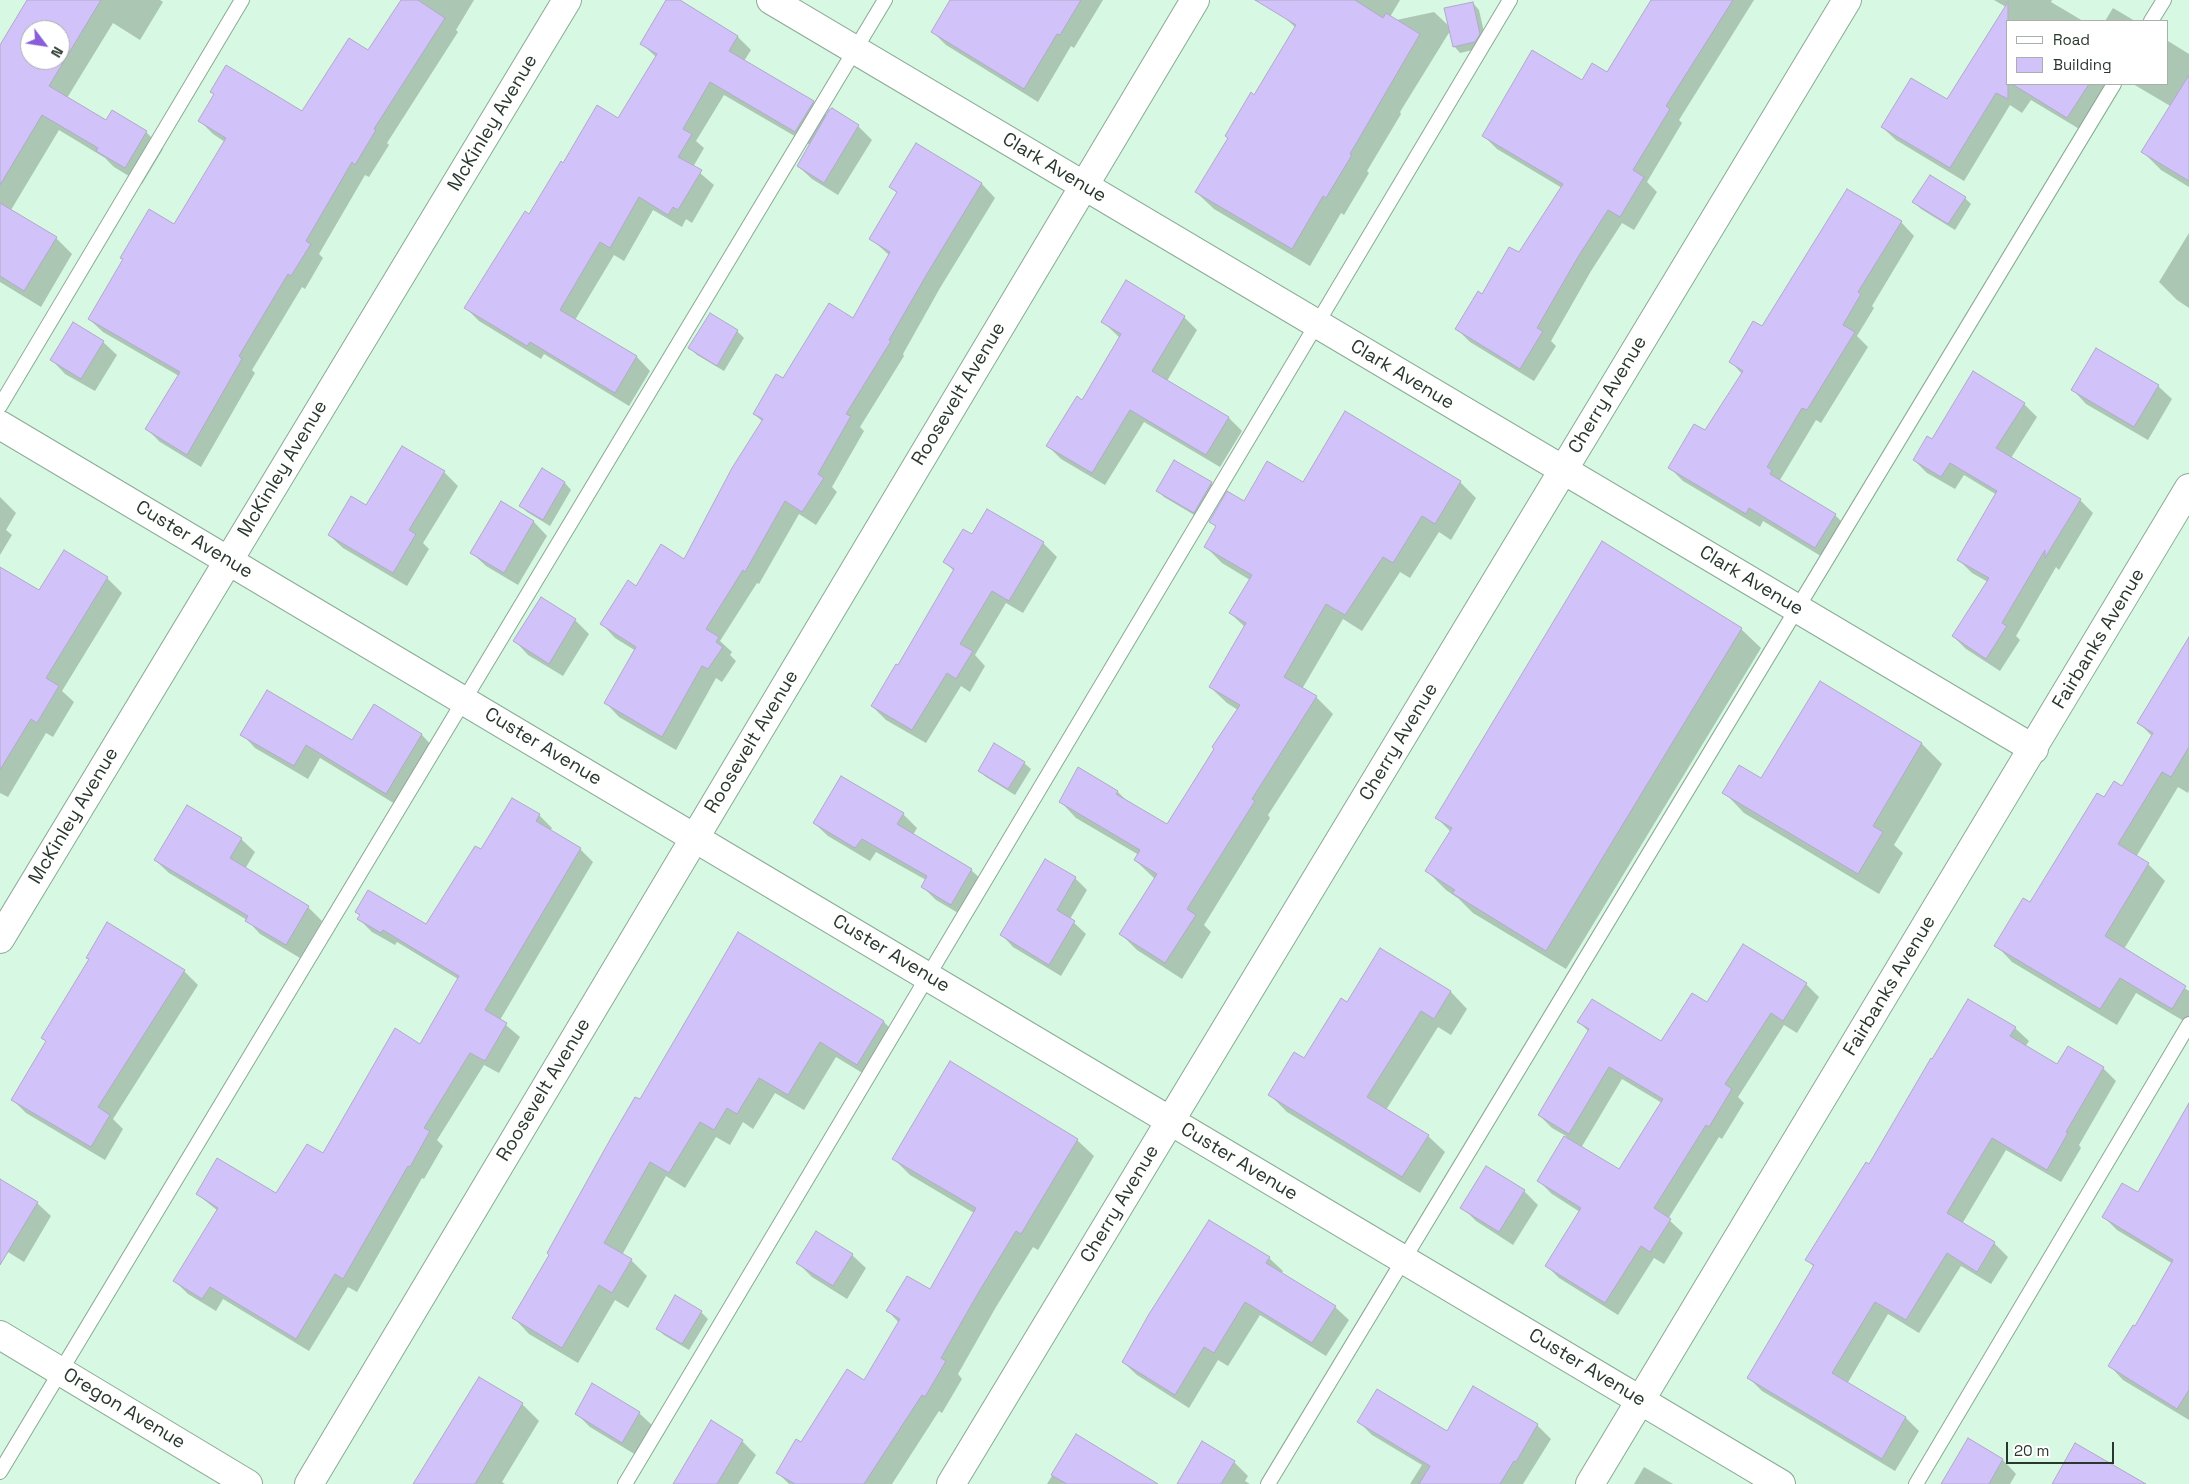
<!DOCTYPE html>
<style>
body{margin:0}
#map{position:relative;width:2189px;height:1484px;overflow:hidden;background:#d7f8e2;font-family:"Space Grotesk",sans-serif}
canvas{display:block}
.legend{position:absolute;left:2006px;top:20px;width:162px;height:65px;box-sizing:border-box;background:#fff;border:1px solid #aaafab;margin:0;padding:6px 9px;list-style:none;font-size:15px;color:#2a372e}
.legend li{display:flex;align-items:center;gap:10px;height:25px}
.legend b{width:25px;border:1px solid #aaafab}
.north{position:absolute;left:20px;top:20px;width:50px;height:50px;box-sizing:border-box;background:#fff;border:1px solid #aaafab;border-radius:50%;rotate:121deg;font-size:14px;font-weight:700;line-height:20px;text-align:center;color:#2a372e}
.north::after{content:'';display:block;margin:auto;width:18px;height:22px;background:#895ed8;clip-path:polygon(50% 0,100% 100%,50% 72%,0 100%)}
.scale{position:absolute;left:2006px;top:1442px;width:108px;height:22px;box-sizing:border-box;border:2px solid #2a372e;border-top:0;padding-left:6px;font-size:15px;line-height:18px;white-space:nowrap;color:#2a372e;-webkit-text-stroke:4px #fff;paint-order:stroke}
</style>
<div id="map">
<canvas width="2189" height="1484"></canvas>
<ul class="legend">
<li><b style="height:6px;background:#fff"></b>Road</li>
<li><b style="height:14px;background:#d1c2fa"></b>Building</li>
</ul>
<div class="north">N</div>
<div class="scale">20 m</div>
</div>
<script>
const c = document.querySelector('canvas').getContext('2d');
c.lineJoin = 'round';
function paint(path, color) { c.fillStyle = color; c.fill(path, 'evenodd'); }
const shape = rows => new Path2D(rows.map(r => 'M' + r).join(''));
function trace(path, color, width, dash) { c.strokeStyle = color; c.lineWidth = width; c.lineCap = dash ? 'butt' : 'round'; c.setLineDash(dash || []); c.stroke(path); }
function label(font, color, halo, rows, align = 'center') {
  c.font = font + ' "Space Grotesk",sans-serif'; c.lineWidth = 4.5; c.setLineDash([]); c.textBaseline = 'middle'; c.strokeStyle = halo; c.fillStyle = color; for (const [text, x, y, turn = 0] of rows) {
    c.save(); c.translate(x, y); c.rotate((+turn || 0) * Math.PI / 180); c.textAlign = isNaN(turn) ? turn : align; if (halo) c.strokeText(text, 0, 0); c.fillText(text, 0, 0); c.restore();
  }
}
paint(shape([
 [29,0,160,0,163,2,140,40,113,23,67,98,106,122,113,112,146,132,163,149,142,184,114,167,105,158,59,130,11,210,56,238,72,254,41,307,0,282,0,48],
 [30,30,60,30,60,60,30,60],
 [402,0,474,0,456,30,458,32,387,143,389,145,369,177,365,175,319,254,323,258,305,289,302,287,252,370,255,373,201,467,160,442,147,429,179,376,103,332,89,319,174,226,225,142,213,134,200,121,215,95,212,92,302,112,368,52],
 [667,0,677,0,738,37,751,50,744,61,813,102,827,116,858,126,872,140,838,195,812,179,798,166,810,145,724,95,696,141,704,148,693,167,714,185,692,223,686,219,682,227,653,210,624,261,614,255,575,320,637,357,650,371,629,406,544,354,541,359,479,321,465,307,564,165,619,120,656,57,641,43],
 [951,0,1103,0,1074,48,1071,46,1038,102,946,45,932,31],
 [1295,0,1400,0,1387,22,1434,12,1449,26,1473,3,1479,10,1486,41,1481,48,1460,53,1454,46,1450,31,1400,112,1401,114,1367,171,1369,173,1344,215,1341,213,1310,266,1214,209,1196,192,1296,28,1284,17],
 [1653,0,1754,0,1679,120,1682,123,1647,182,1657,192,1634,230,1622,223,1591,271,1551,341,1556,346,1534,381,1470,342,1456,328,1519,254,1562,188,1497,149,1484,136,1583,81,1607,73],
 [1994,0,2052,0,2051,2,2083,21,2008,21,2008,84,2111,84,2081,130,2031,100,2022,113,2010,105,1964,181,1896,140,1882,127,1948,101,2006,7],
 [2113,8,2135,21,2105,21],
 [2168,41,2189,54,2189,117,2133,84,2168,84],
 [2189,139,2189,187,2161,170,2143,152],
 [917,144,982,184,995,198,940,288,903,354,904,356,860,427,864,431,832,487,837,492,816,525,799,514,759,584,757,583,720,641,732,652,730,655,736,661,722,682,716,678,676,750,619,717,606,703,636,651,615,638,602,624,637,587,685,561,763,422,754,414,784,380,853,319,889,255,870,238,897,193,891,187],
 [1965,198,1971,204,1955,230,1921,209,1914,202],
 [1901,222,1914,236,1872,306,1874,308,1857,336,1868,347,1821,423,1816,420,1780,480,1835,515,1849,529,1829,561,1763,521,1760,527,1683,481,1669,467,1706,432,1742,374,1731,362,1762,328],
 [2189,233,2189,308,2177,300,2159,282],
 [1184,317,1197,330,1167,381,1229,418,1242,431,1220,467,1144,422,1105,485,1061,459,1048,446,1083,401,1120,338,1103,322],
 [737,331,744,338,724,371,697,355,690,348],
 [103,342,117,355,95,391,65,374,52,360],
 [2158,386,2172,399,2148,440,2086,404,2073,390],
 [2024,404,2037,417,2011,458,2080,500,2093,513,2059,570,2056,567,2016,636,2020,640,2000,671,1966,649,1953,636,1988,582,1972,573,1959,560,1997,495,1964,475,1955,489,1927,473,1914,460,1933,441],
 [403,447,444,472,458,486,423,543,429,549,407,586,343,548,329,535,366,506],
 [1174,462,1211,483,1218,490,1201,519,1164,497,1157,490],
 [542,470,565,483,571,490,550,526,527,512,521,506],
 [1460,482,1476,498,1451,540,1439,532,1410,578,1400,572,1362,631,1343,619,1302,689,1316,697,1333,714,1268,815,1270,818,1204,925,1211,932,1182,979,1137,950,1121,934,1155,879,1135,860,1139,855,1076,818,1060,801,1118,792,1130,804,1167,826,1238,710,1227,703,1210,687,1245,627,1230,613,1250,580,1222,563,1206,547,1217,528,1211,522,1244,503,1303,484],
 [0,497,16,513,6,530,12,535,0,555],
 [502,503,534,522,547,536,518,585,486,566,472,553],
 [987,510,1043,543,1057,557,1023,613,1006,603,975,655,985,666,970,692,961,686,926,743,886,720,872,706,898,667,954,571,945,562,972,535],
 [0,568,39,592,107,578,122,593,62,691,74,702,53,737,46,733,8,797,0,793],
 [541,599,575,620,589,634,563,676,528,655,515,641],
 [1741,629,1761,648,1566,969,1473,913,1459,899,1446,890,1427,871,1451,832,1437,818],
 [2189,640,2189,790,2188,793,2178,787,2136,857,2148,864,2165,881,2124,949,2189,991,2189,1024,2136,993,2117,1025,2012,962,1996,945,2030,904,2105,799,2122,787,2153,737,2139,723],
 [1820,682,1922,744,1942,764,1894,845,1903,853,1879,894,1744,813,1724,792,1762,779],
 [374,706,422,735,435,749,400,807,320,758,308,779,255,748,242,734,352,742],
 [1024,763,1031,769,1015,795,986,777,979,771],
 [903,814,917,828,913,835,971,870,985,883,965,917,936,900,922,886,926,880,876,852,870,861,828,836,814,823],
 [539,815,552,828,550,831,580,849,593,862,500,1020,520,1037,499,1073,484,1065,437,1140,443,1146,424,1179,422,1178,357,1292,348,1287,309,1351,223,1299,216,1311,188,1294,175,1281,218,1211,197,1194,276,1195,323,1155,421,1046,458,979,397,942,395,945,372,932,359,919,361,916,357,912,427,926,482,851],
 [241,839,255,852,245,869,308,907,322,921,300,958,260,934,247,920,169,873,155,860],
 [1045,861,1075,878,1087,890,1070,919,1086,934,1061,976,1013,947,1002,935],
 [107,924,184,971,198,985,113,1119,123,1129,105,1160,26,1113,12,1099,47,1042,90,960,87,957],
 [738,934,884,1022,899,1038,874,1080,836,1057,804,1110,775,1093,753,1129,743,1122,730,1145,716,1137,685,1188,666,1176,622,1255,631,1260,647,1276,628,1308,615,1300,578,1363,529,1334,514,1318],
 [1380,950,1451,992,1467,1009,1451,1035,1438,1027,1386,1110,1428,1136,1445,1152,1420,1193,1287,1112,1270,1095,1305,1060,1348,1003],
 [1806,984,1819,997,1797,1033,1784,1025,1738,1097,1744,1103,1722,1139,1719,1137,1668,1219,1683,1233,1664,1264,1654,1258,1618,1315,1559,1278,1546,1265,1580,1212,1552,1194,1539,1181,1566,1136,1552,1128,1539,1115,1589,1032,1579,1022,1662,1042,1707,1004],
 [1622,1079,1662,1103,1619,1171,1581,1148],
 [2015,1028,2029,1041,2025,1047,2058,1066,2103,1068,2116,1081,2079,1145,2081,1148,2061,1182,2006,1150,1962,1224,1994,1243,2008,1257,1991,1284,1961,1266,1919,1333,1888,1314,1847,1384,1906,1418,1919,1431,1895,1471,1762,1391,1749,1378,1815,1268,1807,1260,1869,1166],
 [2189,1134,2189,1420,2123,1380,2110,1366,2135,1328,2173,1264,2117,1230,2104,1217,2138,1194],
 [1077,1140,1094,1156,1038,1250,1033,1247,996,1307,958,1374,962,1379,942,1413,939,1411,892,1484,789,1484,777,1472,802,1443,865,1382,899,1323,888,1311,930,1291,974,1213,910,1175,894,1159],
 [0,1180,37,1203,51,1216,24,1262,0,1247],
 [1524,1191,1538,1205,1513,1245,1476,1221,1462,1207],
 [852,1255,866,1268,847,1299,812,1277,798,1263],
 [1269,1258,1283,1271,1281,1274,1335,1307,1349,1320,1326,1356,1260,1315,1228,1366,1218,1360,1189,1408,1137,1375,1123,1362],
 [701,1312,708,1319,689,1350,664,1335,657,1328],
 [479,1379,522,1404,539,1421,502,1482,505,1484,415,1484],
 [576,1413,639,1413,653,1426,636,1455,590,1427],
 [1359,1422,1447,1433,1537,1425,1551,1439,1523,1484,1410,1484,1422,1465,1372,1435],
 [1076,1436,1151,1484,1047,1484],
 [1969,1440,2003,1460,2016,1474,2010,1484,1943,1484],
 [742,1441,756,1455,738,1484,674,1484],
 [1203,1443,1234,1462,1248,1476,1245,1481,1250,1484,1186,1484],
 [1644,1467,1673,1484,1634,1484]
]), '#0003');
const building = shape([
 [27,0,101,0,49,86,106,120,112,110,147,131,125,168,96,151,98,148,42,115,0,185,0,45,27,0],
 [30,30,60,30,60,60,30,60,30,30],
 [401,0,418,0,445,18,374,129,376,130,355,165,352,162,306,241,311,244,291,276,288,274,239,356,242,359,187,455,145,429,180,372,88,319,123,259,120,258,149,209,174,224,226,138,198,121,214,94,210,92,226,65,302,111,349,38,368,50,401,0],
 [666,0,680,0,738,36,729,51,814,101,795,132,710,82,683,129,692,134,678,157,702,170,678,210,673,207,668,215,639,197,610,248,600,242,560,310,637,356,615,393,530,342,527,346,464,308,525,211,529,214,561,161,563,163,597,105,618,118,657,54,640,44,666,0],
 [950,0,1081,0,1060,35,1057,34,1024,89,931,32,950,0],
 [1255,0,1355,0,1383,18,1386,13,1420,34,1350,154,1352,155,1326,198,1323,196,1292,249,1195,192,1228,138,1225,136,1251,92,1254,95,1296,25,1255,0],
 [1651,0,1733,0,1666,106,1670,109,1633,170,1644,177,1620,217,1608,210,1578,257,1537,328,1543,331,1520,369,1455,329,1478,291,1482,294,1509,247,1519,252,1563,184,1482,136,1532,50,1582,80,1592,63,1607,72,1651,0],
 [1473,2,1480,34,1475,42,1453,47,1444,8,1473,2],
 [2008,2,2008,99,1996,93,1950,168,1881,127,1911,78,1947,99,2008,2],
 [2189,75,2189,181,2141,152,2189,75],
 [2012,84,2089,84,2067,118,2012,84],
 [832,108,859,125,824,183,797,166,829,110,832,108],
 [916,143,982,183,927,274,889,340,891,341,846,414,851,416,818,474,824,478,802,512,785,501,745,572,743,570,706,629,719,637,716,642,723,647,708,669,702,666,662,737,604,703,636,647,600,624,628,580,636,586,661,544,684,559,732,468,763,419,753,414,776,374,783,378,829,303,853,318,890,252,869,239,897,192,889,187,916,143],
 [1930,175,1966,197,1948,224,1912,202,1930,175],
 [1847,189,1902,221,1858,292,1861,294,1843,325,1855,332,1807,410,1802,408,1767,467,1772,470,1770,474,1836,514,1815,548,1749,508,1746,514,1668,468,1694,424,1705,430,1743,371,1729,362,1753,321,1762,326,1847,189],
 [0,203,57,237,24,291,0,276,0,203],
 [1126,280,1185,316,1152,371,1229,417,1206,455,1130,410,1092,473,1046,446,1077,396,1082,400,1121,334,1101,322,1126,280],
 [710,313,738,330,717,366,688,348,710,313],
 [73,322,104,341,81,379,50,360,73,322],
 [2096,348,2159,385,2134,427,2071,390,2096,348],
 [1973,371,2025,403,1996,448,2081,499,2045,558,2045,550,2002,623,2007,626,1986,659,1952,636,1989,578,1957,560,1997,491,1950,463,1941,477,1913,460,1927,436,1932,439,1973,371],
 [1345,411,1461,481,1435,524,1422,516,1393,563,1383,557,1345,615,1326,604,1284,677,1317,696,1252,799,1255,801,1187,909,1196,915,1165,963,1119,934,1157,874,1134,860,1140,850,1059,802,1078,767,1118,791,1116,794,1167,824,1214,749,1212,747,1240,705,1209,687,1246,623,1229,613,1252,575,1204,547,1216,526,1209,522,1227,491,1244,501,1267,461,1303,482,1345,411],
 [402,446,445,471,409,530,416,534,393,573,328,535,351,496,366,505,402,446],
 [1174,460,1212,482,1194,513,1156,491,1174,460],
 [542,468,565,482,543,520,519,506,542,468],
 [501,501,534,521,504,573,470,553,501,501],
 [987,509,1044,542,1009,601,992,591,960,644,973,651,956,679,947,673,912,730,871,706,896,664,898,665,954,569,943,562,963,529,972,534,987,509],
 [1602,541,1742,628,1546,951,1452,893,1455,890,1425,871,1452,828,1435,818,1602,541],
 [64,550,108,577,46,678,59,686,37,723,31,719,0,770,0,567,39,590,64,550],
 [541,597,576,619,549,664,513,641,541,597],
 [2189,637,2189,747,2171,777,2162,772,2118,844,2149,863,2105,936,2186,986,2172,1009,2120,978,2100,1009,1994,946,2023,898,2030,902,2097,793,2104,797,2114,781,2122,786,2153,733,2137,723,2189,637],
 [1820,681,1922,743,1873,826,1883,832,1858,874,1722,793,1739,765,1761,778,1820,681],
 [267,690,352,740,374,704,422,734,386,794,306,745,294,766,240,735,267,690],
 [994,743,1025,762,1008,789,978,771,994,743],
 [841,776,904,813,897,824,972,869,951,905,921,887,927,876,862,839,855,848,813,823,841,776],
 [512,798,540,814,536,821,581,848,485,1010,507,1023,485,1061,470,1053,424,1128,430,1131,410,1167,408,1166,343,1279,335,1274,296,1339,210,1287,202,1299,173,1281,218,1208,196,1194,217,1158,276,1193,307,1144,323,1153,395,1028,420,1044,459,976,383,930,381,933,357,919,360,915,355,912,368,890,426,924,475,846,481,849,512,798],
 [187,805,242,838,230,858,309,906,286,945,245,921,248,916,154,860,187,805],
 [1045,859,1076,877,1057,910,1075,921,1049,965,1000,935,1045,859],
 [107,922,185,970,98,1107,110,1115,91,1147,11,1100,46,1041,41,1038,89,959,86,958,107,922],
 [738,932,884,1021,857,1065,820,1042,788,1095,759,1078,737,1114,727,1108,714,1130,700,1122,669,1173,650,1162,604,1243,632,1259,612,1293,599,1285,562,1348,512,1318,549,1255,547,1253,611,1138,635,1097,640,1099,738,932],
 [1743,944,1807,983,1783,1021,1771,1013,1725,1084,1732,1089,1709,1127,1706,1125,1654,1208,1671,1219,1650,1252,1641,1246,1605,1303,1545,1266,1581,1208,1537,1181,1564,1136,1619,1169,1663,1099,1609,1067,1569,1134,1538,1115,1589,1029,1577,1022,1592,999,1661,1041,1692,993,1707,1002,1743,944],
 [1380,948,1451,991,1434,1019,1421,1011,1367,1097,1429,1135,1402,1177,1268,1095,1294,1052,1304,1058,1341,998,1347,1002,1380,948],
 [1968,999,2016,1027,2010,1036,2057,1064,2068,1046,2104,1067,2066,1132,2068,1133,2047,1170,1992,1138,1947,1213,1995,1242,1977,1272,1947,1253,1906,1320,1875,1302,1832,1373,1906,1417,1882,1459,1747,1378,1814,1265,1805,1260,1866,1162,1869,1164,1931,1058,1932,1059,1968,999],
 [950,1061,1078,1139,1021,1234,1016,1231,980,1290,941,1358,946,1361,925,1397,922,1395,864,1484,795,1484,776,1473,796,1439,801,1442,847,1369,864,1380,900,1319,886,1311,907,1276,930,1289,976,1208,892,1159,950,1061],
 [2189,1103,2189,1390,2177,1409,2108,1366,2133,1325,2135,1326,2173,1260,2102,1217,2122,1183,2138,1192,2189,1103],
 [1486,1166,1525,1190,1499,1232,1460,1208,1486,1166],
 [0,1179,38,1202,0,1265,0,1179],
 [1209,1220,1270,1257,1266,1263,1336,1306,1312,1343,1245,1302,1214,1353,1204,1347,1175,1395,1122,1362,1149,1314,1209,1220],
 [816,1231,853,1254,833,1286,796,1263,816,1231],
 [675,1295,702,1311,682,1344,656,1329,675,1295],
 [479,1377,523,1403,475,1484,413,1484,479,1377],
 [592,1383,640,1412,622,1443,575,1414,592,1383],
 [1473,1386,1538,1424,1516,1462,1514,1461,1500,1484,1419,1484,1430,1466,1357,1422,1377,1389,1447,1431,1473,1386],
 [711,1420,743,1440,717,1484,673,1484,711,1420],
 [1076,1434,1158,1484,1067,1484,1051,1475,1076,1434],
 [1968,1438,2003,1459,1989,1484,1941,1484,1968,1438],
 [1202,1441,1235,1461,1221,1484,1177,1484,1202,1441],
 [2075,1443,2146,1484,2052,1484,2075,1443]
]);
paint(building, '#d1c2fa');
trace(building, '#b1a9c8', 1);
const lane = shape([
 [2151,21,2164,0],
 [0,406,242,0],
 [0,1472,885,0],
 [625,1484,1510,0],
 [1268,1484,2114,84],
 [1916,1484,2189,1024]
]);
const street = shape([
 [771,0,2034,749],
 [0,425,1781,1484],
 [0,939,567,0],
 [0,1335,248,1484],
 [309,1484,1195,0],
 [951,1484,1847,0],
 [1590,1484,2189,488]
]);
trace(lane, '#8baa95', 16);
trace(street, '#8baa95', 30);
trace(lane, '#fff', 14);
trace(street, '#fff', 28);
label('19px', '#2a372e', '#fff', [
 ["McKinley Avenue",493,123,-59],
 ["Clark Avenue",1054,168,31],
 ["Clark Avenue",1402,375,31],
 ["Roosevelt Avenue",959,394,-59],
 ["Cherry Avenue",1608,395,-59],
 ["McKinley Avenue",283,469,-59],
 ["Custer Avenue",194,540,31],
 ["Clark Avenue",1751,581,31],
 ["Fairbanks Avenue",2099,639,-59],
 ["Roosevelt Avenue",752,742,-59],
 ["Cherry Avenue",1399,742,-59],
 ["Custer Avenue",543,747,31],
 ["McKinley Avenue",74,816,-59],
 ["Custer Avenue",891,954,31],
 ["Fairbanks Avenue",1890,986,-59],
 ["Roosevelt Avenue",544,1090,-59],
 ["Custer Avenue",1239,1162,31],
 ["Cherry Avenue",1120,1204,-59],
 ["Custer Avenue",1587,1368,31],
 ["Oregon Avenue",124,1409,31]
]);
</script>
